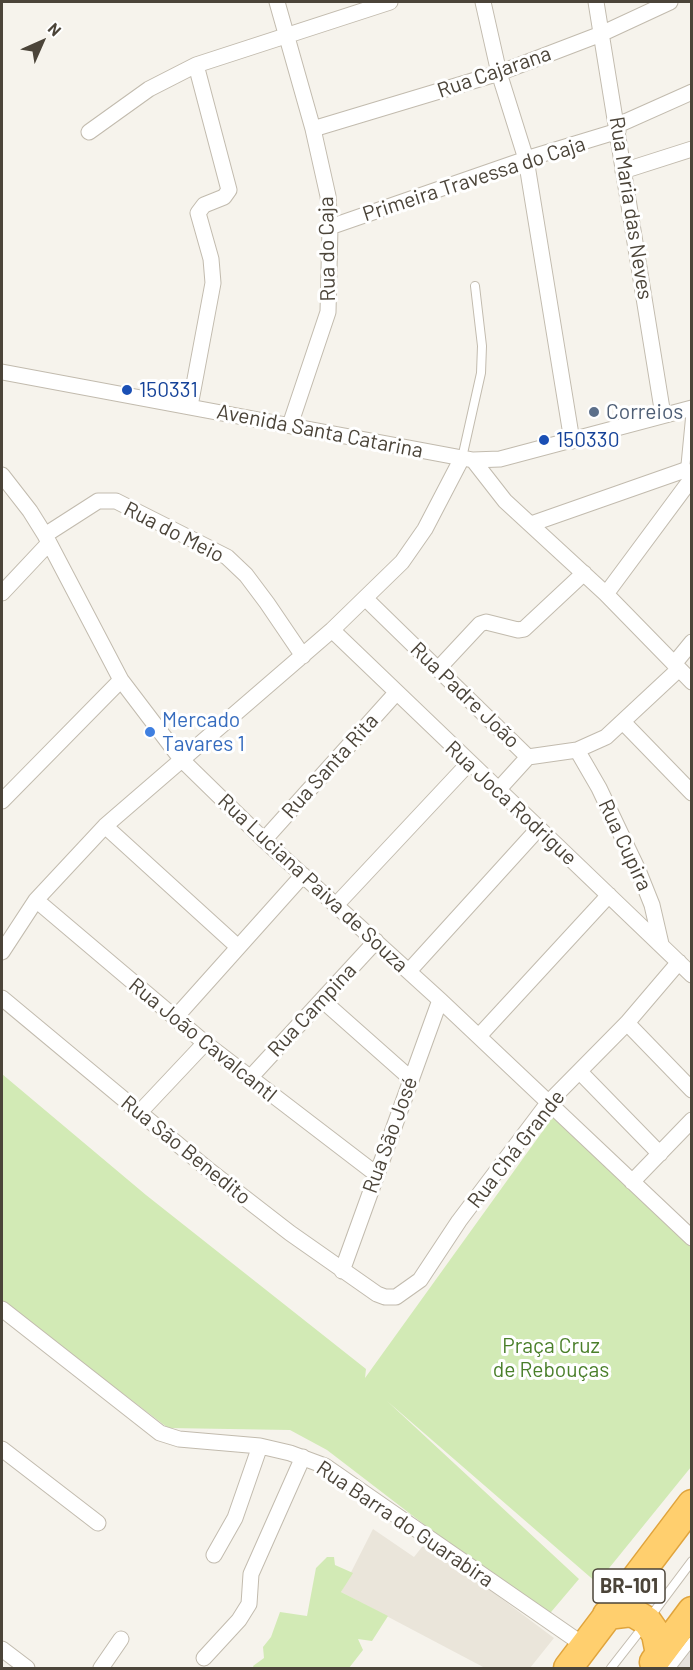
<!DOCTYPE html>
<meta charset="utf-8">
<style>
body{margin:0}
#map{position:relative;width:693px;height:1670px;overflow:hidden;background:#f6f3ec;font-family:Barlow,sans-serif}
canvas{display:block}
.frame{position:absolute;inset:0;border:3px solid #4b4439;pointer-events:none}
.north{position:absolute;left:12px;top:12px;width:60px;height:60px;-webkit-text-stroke:4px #fff;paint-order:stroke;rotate:45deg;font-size:16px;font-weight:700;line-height:24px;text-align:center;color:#4b4439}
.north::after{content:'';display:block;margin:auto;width:21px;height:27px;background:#4b4439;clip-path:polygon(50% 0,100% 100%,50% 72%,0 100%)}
</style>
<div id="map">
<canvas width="693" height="1670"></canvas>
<div class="frame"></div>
<div class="north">N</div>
</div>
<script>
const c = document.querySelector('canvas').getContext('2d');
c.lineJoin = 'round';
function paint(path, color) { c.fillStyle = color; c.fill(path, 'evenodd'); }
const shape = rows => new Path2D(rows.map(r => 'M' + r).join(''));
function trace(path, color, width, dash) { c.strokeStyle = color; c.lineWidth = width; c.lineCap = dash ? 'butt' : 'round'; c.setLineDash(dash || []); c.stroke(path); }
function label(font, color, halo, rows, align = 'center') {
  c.font = font + ' Barlow,sans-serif'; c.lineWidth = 6; c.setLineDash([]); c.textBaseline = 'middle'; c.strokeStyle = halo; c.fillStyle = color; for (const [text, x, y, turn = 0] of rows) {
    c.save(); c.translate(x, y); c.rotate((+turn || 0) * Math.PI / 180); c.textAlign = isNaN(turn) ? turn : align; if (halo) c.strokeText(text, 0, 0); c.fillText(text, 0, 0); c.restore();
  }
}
paint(shape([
 [373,1529,414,1557,426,1542,554,1638,530,1668,485,1668,341,1592]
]), '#eae5da');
paint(shape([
 [691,1647,691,1668,676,1668]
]), '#e6e2dd');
paint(shape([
 [2,1074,146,1195,366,1369,365,1378,555,1114,691,1243,691,1467,597,1583,387,1401,579,1579,546,1618,327,1450,290,1430,168,1428,2,1301],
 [327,1557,334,1557,335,1565,353,1573,341,1592,388,1616,372,1641,358,1639,363,1650,349,1668,254,1668,253,1666,264,1658,263,1647,271,1637,280,1612,307,1616,316,1568]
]), '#d2eab5');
const lane = shape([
 [462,458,481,373,482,346,475,286],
 [685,470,691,408],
 [650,1617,692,1561],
 [611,1668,643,1627],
 [671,1668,692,1641]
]);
const street = shape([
 [277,2,313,129,328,196,330,227,328,312,290,425],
 [483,2,499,73,526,159,572,441],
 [596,2,663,415],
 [618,125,692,92],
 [313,129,499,73,601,34,670,2],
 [89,132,149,89,196,65],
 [623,171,692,149],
 [330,227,526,159,618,131],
 [2,372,473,460,500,459,692,408],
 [190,406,213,283,211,259,198,213,204,205,224,197,229,190,196,65,390,2],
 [473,460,505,501,606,594,692,682],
 [2,475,30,511,45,535,121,680,181,759,264,840,440,1000,692,1238],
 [531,524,685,470,692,478],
 [45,535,98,501,116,501,227,557,246,575,267,603,303,656],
 [2,593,49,543],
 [606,594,692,478],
 [366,599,528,757],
 [332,630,692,975],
 [674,664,692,642],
 [438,669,480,624,486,622,518,630,524,629,584,573],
 [623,722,692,793],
 [577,750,599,788,638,870,652,905,661,944],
 [528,757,577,750,606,737,679,669],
 [498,790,528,757],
 [2,801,121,680],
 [105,826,238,947],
 [264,840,396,693],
 [36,900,205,1043,376,1174],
 [336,905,469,763],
 [2,952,36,900,105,826,332,630,402,562,425,529,462,458],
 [409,971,538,829],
 [2,998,210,1171,290,1233,377,1294,385,1297,396,1297,420,1280,459,1221,548,1103,627,1023,679,962],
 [322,1000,410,1078],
 [175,1018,303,875],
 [627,1023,692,1090],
 [479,1036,609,895],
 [580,1072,660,1154],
 [249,1079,376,941],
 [140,1112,205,1043],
 [632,1182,692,1120],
 [342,1271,440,1000],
 [2,1309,160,1433,179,1439,260,1446,290,1453,325,1466,585,1646],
 [2,1449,98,1523],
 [214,1555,235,1518,260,1446],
 [2,1649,27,1668],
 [204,1658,239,1620,249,1604,251,1574,303,1457],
 [101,1668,121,1639]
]);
const highway = shape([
 [607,1615,632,1612,647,1621,656,1634,660,1654],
 [654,1662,692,1611],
 [568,1668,692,1504]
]);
trace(lane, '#c2bbae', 10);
trace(street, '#c2bbae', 17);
trace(highway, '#e0a43c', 31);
trace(lane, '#fff', 8);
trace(street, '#fff', 15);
trace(highway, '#ffcf6e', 28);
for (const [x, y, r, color] of [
 [127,390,6,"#1a4fb4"],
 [594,412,6,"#5c6f8a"],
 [544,440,6,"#1a4fb4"],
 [150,732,6,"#3f7fe0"]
]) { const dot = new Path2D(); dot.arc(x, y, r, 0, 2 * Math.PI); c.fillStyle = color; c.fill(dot); trace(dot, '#fff', 2); }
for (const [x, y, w] of [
 [629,1586,72]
]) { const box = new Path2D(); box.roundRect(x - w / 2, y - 17, w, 34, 4.5); c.fillStyle = '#fff'; c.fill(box); trace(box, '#4b4439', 1.5); }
label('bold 20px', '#4b4439', null, [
 ["BR-101",629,1586]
]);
label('21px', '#4b4439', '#fff', [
 ["Rua Cajarana",494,72,-19],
 ["Primeira Travessa do Caja",474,179,-18],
 ["Rua Maria das Neves",631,208,81],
 ["Rua do Caja",327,249,-91],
 ["Avenida Santa Catarina",320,431,11],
 ["Rua do Meio",174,532,27],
 ["Rua Padre João",465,695,44],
 ["Rua Santa Rita",330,766,-48],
 ["Rua Joca Rodrigue",511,803,43],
 ["Rua Cupira",625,845,65],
 ["Rua Luciana Paiva de Souza",313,883,43],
 ["Rua Campina",312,1010,-47],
 ["Rua João CavalcantI",203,1040,39],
 ["Rua São José",390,1135,-70],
 ["Rua Chá Grande",516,1149,-52],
 ["Rua São Benedito",186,1150,39],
 ["Rua Barra do Guarabira",405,1524,34]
]);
label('21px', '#164399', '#fff', [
 ["150331",139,390],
 ["150330",556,440]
], 'left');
label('21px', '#4e5e75', '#fff', [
 ["Correios",606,412]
], 'left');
label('21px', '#366cbe', '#fff', [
 ["Mercado",162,720],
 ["Tavares 1",162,744]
], 'left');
label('21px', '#4a7f2a', '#fff', [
 ["Praça Cruz",551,1346],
 ["de Rebouças",551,1370]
]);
</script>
